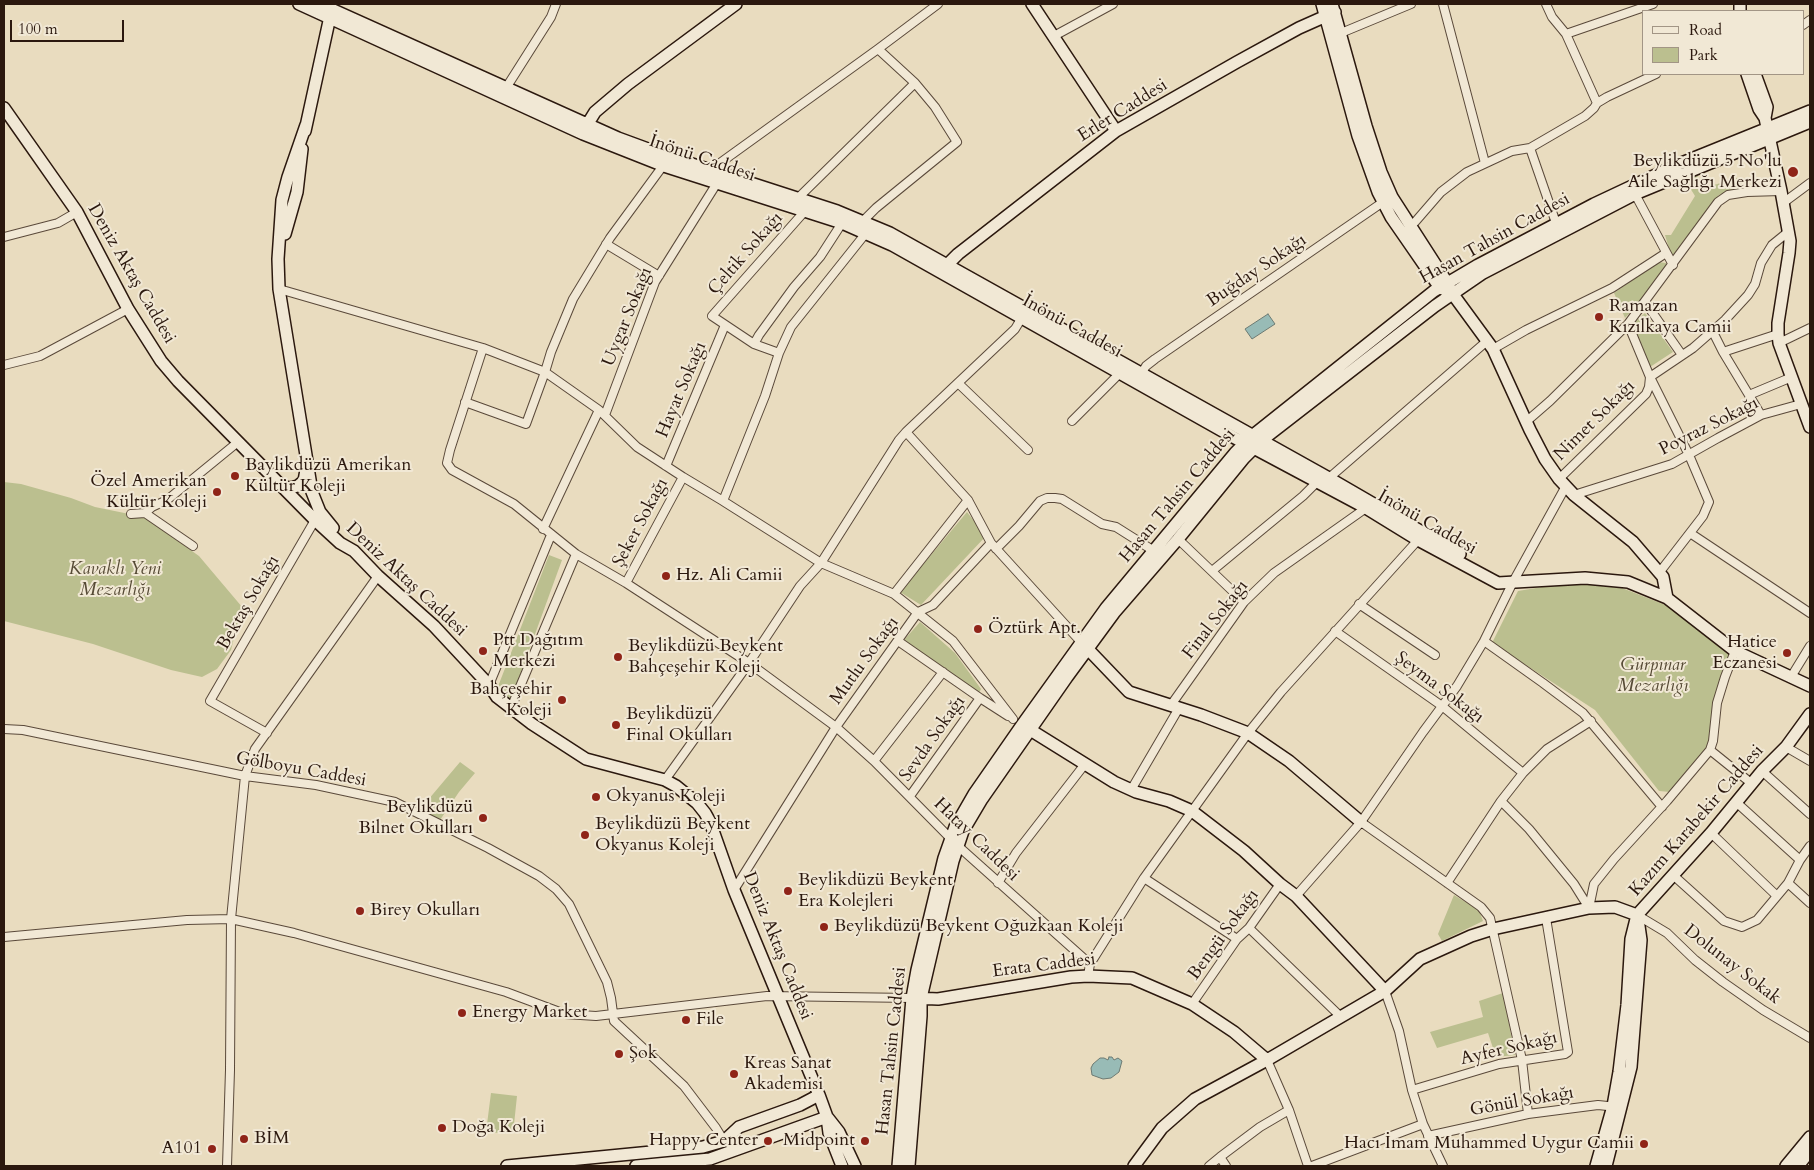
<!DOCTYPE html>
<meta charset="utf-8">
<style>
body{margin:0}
#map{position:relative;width:1814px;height:1170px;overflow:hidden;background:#e9dcbf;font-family:Cardo,serif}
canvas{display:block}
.frame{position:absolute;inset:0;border:5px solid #2b180e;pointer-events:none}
.legend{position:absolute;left:1642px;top:10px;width:162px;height:65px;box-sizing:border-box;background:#f1e8d5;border:1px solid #a29585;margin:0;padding:6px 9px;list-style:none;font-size:15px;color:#2b180e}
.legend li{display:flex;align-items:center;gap:10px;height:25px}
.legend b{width:25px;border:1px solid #a29585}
.scale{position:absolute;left:10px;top:20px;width:114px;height:22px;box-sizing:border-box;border:2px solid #2b180e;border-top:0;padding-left:6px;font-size:15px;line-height:18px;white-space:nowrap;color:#2b180e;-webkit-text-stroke:4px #f1e8d5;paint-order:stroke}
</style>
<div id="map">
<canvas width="1814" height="1170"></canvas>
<div class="frame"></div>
<ul class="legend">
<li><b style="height:6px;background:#f1e8d5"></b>Road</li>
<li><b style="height:14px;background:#bbbf8f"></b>Park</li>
</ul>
<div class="scale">100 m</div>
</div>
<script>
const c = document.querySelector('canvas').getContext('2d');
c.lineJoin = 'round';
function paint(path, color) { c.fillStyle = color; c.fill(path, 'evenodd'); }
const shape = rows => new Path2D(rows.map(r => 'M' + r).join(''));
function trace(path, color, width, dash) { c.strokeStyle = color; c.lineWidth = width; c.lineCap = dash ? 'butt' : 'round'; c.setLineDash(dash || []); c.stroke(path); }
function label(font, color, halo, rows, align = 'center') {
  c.font = font + ' Cardo,serif'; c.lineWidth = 4; c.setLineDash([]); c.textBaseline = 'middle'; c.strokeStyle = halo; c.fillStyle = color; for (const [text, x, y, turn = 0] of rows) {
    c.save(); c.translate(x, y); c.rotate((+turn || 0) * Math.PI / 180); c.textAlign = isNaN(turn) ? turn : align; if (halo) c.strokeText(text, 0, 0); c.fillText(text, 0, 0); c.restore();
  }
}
paint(shape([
 [1696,174,1704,186,1708,187,1736,178,1746,178,1746,185,1719,195,1675,254,1671,255,1665,235,1671,235,1695,196,1684,178],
 [1658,262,1666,263,1667,267,1643,299,1625,318,1614,293],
 [1645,313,1673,352,1650,367,1632,324],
 [4,482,21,484,71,498,95,507,144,517,199,556,248,614,235,634,231,650,217,669,202,677,171,670,93,644,4,621],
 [967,512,986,536,921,605,900,592],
 [549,555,562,560,511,700,497,689],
 [1596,584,1622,588,1673,608,1729,655,1714,702,1712,733,1706,751,1670,792,1659,791,1595,710,1492,643,1518,591,1548,586],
 [920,622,955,653,981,689,979,693,904,640],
 [460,762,475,773,459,792,438,823,417,813],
 [1454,895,1479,910,1483,921,1442,941,1438,934],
 [1503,993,1515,1055,1496,1057,1488,1033,1437,1048,1430,1032,1483,1017,1479,1001],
 [491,1093,517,1096,513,1134,486,1132]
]), '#bbbf8f');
const water = shape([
 [1268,314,1275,324,1252,339,1245,329,1268,314],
 [1109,1057,1112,1057,1114,1060,1118,1058,1122,1061,1119,1072,1111,1078,1103,1079,1092,1075,1091,1068,1093,1064,1100,1058,1104,1058,1108,1060,1109,1057]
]);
paint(water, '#98bbb6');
trace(water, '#6c7a73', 1);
const street = shape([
 [1443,4,1485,163],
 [1546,4,1552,17,1566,34,1597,103],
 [1803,25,1810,20],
 [1341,33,1411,4],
 [1566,34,1653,4],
 [1054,36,1113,4],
 [506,88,551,17,556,4],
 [1530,148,1556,223],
 [717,172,720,163,878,49,938,4],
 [1635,194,1673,265],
 [797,199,915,83],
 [1783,203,1810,183],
 [863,221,876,208,957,142,935,107,915,83,878,49],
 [1415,222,1441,192,1467,172,1512,151,1530,148,1585,116,1594,108,1597,103,1607,97,1656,74],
 [4,237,58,223,77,212],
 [606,244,659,276],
 [279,289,483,348,545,372,599,410,637,447,683,477,723,501,821,563,894,594,953,641,1013,719],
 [1645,302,1682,355],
 [1628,324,1650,377,1689,455,1709,502,1703,516,1659,573],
 [1712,330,1723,352,1761,415],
 [1779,343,1810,328],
 [754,344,759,335,794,287,820,257,842,223],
 [483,348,450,450,447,463,452,470,514,504,576,554,626,583,749,663,836,727,874,761,958,846,1090,964,1088,976],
 [1493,349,1526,330,1612,288,1666,253],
 [1723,352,1778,334],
 [779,353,791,327,866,233],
 [4,365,40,356,128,309],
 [1141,374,1146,366,1155,359,1386,200],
 [958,383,1028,450],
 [1749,395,1792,377],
 [465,402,526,424,545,372,551,352,573,299,610,238,665,163],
 [605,415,655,282,717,183],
 [1072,421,1120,373],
 [1527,421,1550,401,1628,324,1718,202,1728,195,1747,192,1781,191],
 [906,432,968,500,991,543,1081,642],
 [666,466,725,325],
 [1329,478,1487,341],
 [1559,479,1646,394,1649,387,1650,377,1693,348,1725,320,1748,295,1755,284,1761,263,1772,245,1788,232],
 [1574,495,1672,464,1718,438,1761,415,1801,404],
 [723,501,765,396,779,353,754,344,712,316,804,212],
 [145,513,193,546],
 [131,514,145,513,152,507,167,500,238,442],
 [543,529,599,410],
 [1690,533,1810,613],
 [1178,539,1244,602],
 [996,549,1019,526,1040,501,1047,498,1055,498,1062,499,1102,524,1116,527,1154,551],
 [1212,571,1303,496,1316,483],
 [626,583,683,477],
 [894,594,968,500],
 [1359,604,1435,655],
 [918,612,933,605,991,543],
 [1335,631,1442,706,1523,773],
 [898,641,980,698,1008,716],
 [1484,641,1543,683,1583,713,1662,807],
 [1791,677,1810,646],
 [489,685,551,535],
 [1171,705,1244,602,1274,573,1366,508],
 [511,708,576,554],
 [4,729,23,730,245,776,316,785,395,802,488,848,539,876,556,889,569,904,607,982,611,998,614,1021,684,1086,716,1128,724,1141],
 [267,733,210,701,315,520],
 [1786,747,1810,761],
 [1710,750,1751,783],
 [874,761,943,672],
 [1762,771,1810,814],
 [665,780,749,663,800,586,821,563,899,440,906,432,1015,329,1021,319],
 [1131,790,1179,708],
 [910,796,980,698],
 [1501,801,1529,829,1574,884,1589,908],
 [1736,802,1800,860],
 [1361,822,1481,907,1490,918,1522,1060,1528,1114],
 [1711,833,1777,896],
 [1673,875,1724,921,1742,927,1757,920,1788,883,1810,903],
 [1144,878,1237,939],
 [998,883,1016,853,1085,764],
 [1447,883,1501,801,1523,773,1547,749,1591,721],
 [1788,883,1800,860,1810,846],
 [734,890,836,727,918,612],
 [1296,896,1361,822,1423,732,1457,686,1484,641,1513,582,1566,486],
 [1589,908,1594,884,1614,859,1667,801,1710,750,1713,741,1717,703,1725,677,1735,651],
 [1637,915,1667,933,1695,960,1723,982,1763,1010,1810,1038],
 [1249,928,1341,1017],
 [4,937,187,920,231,919,294,933,506,992,565,1014,596,1016,767,996,912,998],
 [1090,964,1144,878,1248,733,1281,692,1418,540],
 [1385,991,1399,1031,1412,1090,1423,1124,1443,1166],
 [1192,1004,1237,939,1249,928,1280,884],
 [1267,1060,1289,1110,1308,1166],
 [1412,1090,1499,1064,1565,1054,1568,1052,1546,918],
 [1428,1136,1528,1114,1598,1105,1617,1107],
 [1220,1157,1260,1127,1289,1110],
 [227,1166,230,1070,231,919,245,776,255,749,378,576],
 [1209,1166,1220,1157,1226,1166],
 [1312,1166,1423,1124]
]);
const secondary = shape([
 [299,4,583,134,664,166,842,223,892,245,1233,437,1366,508,1418,540,1498,583,1585,578,1628,582,1667,598,1735,651,1810,686],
 [320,4,618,138,667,156,837,211,890,233,1329,478,1460,554],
 [1032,4,1116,131],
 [1322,4,1358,136,1378,192,1391,217,1409,243,1440,288,1445,290],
 [1332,4,1366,126,1381,172,1392,197,1448,284,1452,293,1493,349,1530,430,1545,459,1559,479,1574,495,1633,542,1663,577,1667,598],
 [1740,4,1740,11],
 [1747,74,1759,109,1765,118],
 [1755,74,1767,107,1765,118,1781,191,1790,241,1789,253,1778,323,1778,334,1779,343,1810,427],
 [4,108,77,212,128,309,161,361,178,381,315,520,340,543,354,551,378,576,434,626,489,685,497,697,532,724,586,759,665,780,676,786,697,803,705,813,710,822,734,890,819,1095,827,1117,829,1133,842,1166],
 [306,125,288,177,282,200,278,259,279,289,312,492,320,512,333,528],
 [587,125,595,112,628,84,736,4],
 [305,131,331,12],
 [285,234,297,192,302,149],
 [943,269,958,254,1116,131,1237,62,1299,28,1335,12],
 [281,486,290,488,298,486,304,481,306,470],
 [1084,645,1129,692,1201,715,1248,733,1289,761,1361,822],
 [1024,726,1114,782,1136,792,1169,801,1192,811,1244,851,1280,884,1296,896,1385,991],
 [915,998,938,999,1071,977,1088,976,1132,978,1192,1004,1234,1032,1267,1060],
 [828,1118,839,1132,855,1166],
 [507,1166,703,1147,724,1141,739,1127,800,1105,819,1095],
 [636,1166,710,1159,827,1117],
 [898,1166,912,998,917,970,944,858,955,827,974,794,1022,725,1106,608,1235,453,1252,436,1434,291,1478,265,1594,204,1679,164,1810,111],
 [909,1166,921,1016,921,998,953,861,963,831,982,799,1067,677,1114,613,1178,539,1244,458,1261,441,1435,306,1483,273,1635,194,1810,122],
 [1134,1166,1162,1128,1195,1099,1267,1060,1385,991,1420,959,1471,936,1493,929,1589,908,1615,907,1637,915],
 [1596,1166,1613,1106,1619,1072,1627,1005,1631,939,1637,915,1711,833,1762,771,1786,747,1810,714],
 [1606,1166,1631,1067,1641,940,1638,919],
 [1786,1166,1810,1137],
 [1798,1166,1810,1151]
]);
trace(street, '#5a493a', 10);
trace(secondary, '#2b180e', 14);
trace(street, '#f1e8d5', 8);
trace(secondary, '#f1e8d5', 11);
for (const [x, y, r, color] of [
 [1793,172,6,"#8f2418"],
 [1599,317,5,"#8f2418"],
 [235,476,5,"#8f2418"],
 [217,492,5,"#8f2418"],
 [666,576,5,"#8f2418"],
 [978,629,5,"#8f2418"],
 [483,651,5,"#8f2418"],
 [1787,653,5,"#8f2418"],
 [618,657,5,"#8f2418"],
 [562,700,5,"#8f2418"],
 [616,725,5,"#8f2418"],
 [596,797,5,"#8f2418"],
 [483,818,5,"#8f2418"],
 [585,835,5,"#8f2418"],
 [788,891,5,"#8f2418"],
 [360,911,5,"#8f2418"],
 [824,927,5,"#8f2418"],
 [462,1013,5,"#8f2418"],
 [686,1020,5,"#8f2418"],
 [619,1054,5,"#8f2418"],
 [734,1074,5,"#8f2418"],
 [442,1128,5,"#8f2418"],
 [244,1139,5,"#8f2418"],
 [768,1141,5,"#8f2418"],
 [865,1141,5,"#8f2418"],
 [1644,1144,5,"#8f2418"],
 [212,1149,5,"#8f2418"]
]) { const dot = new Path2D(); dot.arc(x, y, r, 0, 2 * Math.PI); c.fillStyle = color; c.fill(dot); trace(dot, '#f1e8d5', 2); }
label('18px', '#2b180e', '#f1e8d5', [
 ["Erler Caddesi",1123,111,-32],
 ["İnönü Caddesi",702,159,19],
 ["Hasan Tahsin Caddesi",1495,239,-29],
 ["Çeltik Sokağı",746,254,-49],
 ["Buğday Sokağı",1257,271,-34],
 ["Deniz Aktaş Caddesi",131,274,60],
 ["Uygar Sokağı",628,317,-68],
 ["İnönü Caddesi",1072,327,29],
 ["Hayat Sokağı",682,390,-67],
 ["Nimet Sokağı",1595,421,-45],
 ["Poyraz Sokağı",1709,427,-27],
 ["Hasan Tahsin Caddesi",1178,496,-50],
 ["Şeker Sokağı",641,523,-62],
 ["İnönü Caddesi",1427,523,30],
 ["Deniz Aktaş Caddesi",406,580,43],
 ["Bektaş Sokağı",249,603,-60],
 ["Final Sokağı",1216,620,-52],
 ["Mutlu Sokağı",865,661,-54],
 ["Şeyma Sokağı",1439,688,37],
 ["Sevda Sokağı",933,739,-55],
 ["Gölboyu Caddesi",301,770,10],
 ["Kazım Karabekir Caddesi",1697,821,-49],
 ["Hatay Caddesi",976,840,44],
 ["Bengü Sokağı",1224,935,-54],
 ["Deniz Aktaş Caddesi",777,946,68],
 ["Dolunay Sokak",1732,965,38],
 ["Erata Caddesi",1044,966,-7],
 ["Ayfer Sokağı",1509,1049,-13],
 ["Hasan Tahsin Caddesi",892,1051,-84],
 ["Gönül Sokağı",1522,1102,-10]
]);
label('18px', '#2b180e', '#f1e8d5', [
 ["Beylikdüzü 5 No'lu",1782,162,"right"],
 ["Aile Sağlığı Merkezi",1782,183,"right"],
 ["Ramazan",1609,307],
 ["Kızılkaya Camii",1609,328],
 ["Baylikdüzü Amerikan",245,466],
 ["Kültür Koleji",245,487],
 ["Özel Amerikan",207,482,"right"],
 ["Kültür Koleji",207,503,"right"],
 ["Hz. Ali Camii",676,576],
 ["Öztürk Apt.",988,629],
 ["Ptt Dağıtım",493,641],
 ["Merkezi",493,662],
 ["Hatice",1777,643,"right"],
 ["Eczanesi",1777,664,"right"],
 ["Beylikdüzü Beykent",628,647],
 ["Bahçeşehir Koleji",628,668],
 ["Bahçeşehir",552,690,"right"],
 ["Koleji",552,711,"right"],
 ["Beylikdüzü",626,715],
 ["Final Okulları",626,736],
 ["Okyanus Koleji",606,797],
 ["Beylikdüzü",473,808,"right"],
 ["Bilnet Okulları",473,829,"right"],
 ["Beylikdüzü Beykent",595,825],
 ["Okyanus Koleji",595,846],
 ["Beylikdüzü Beykent",798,881],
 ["Era Kolejleri",798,902],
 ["Birey Okulları",370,911],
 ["Beylikdüzü Beykent Oğuzkaan Koleji",834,927],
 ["Energy Market",472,1013],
 ["File",696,1020],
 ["Şok",629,1054],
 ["Kreas Sanat",744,1064],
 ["Akademisi",744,1085],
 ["Doğa Koleji",452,1128],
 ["BİM",254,1139],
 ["Happy Center",758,1141,"right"],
 ["Midpoint",855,1141,"right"],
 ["Hacı İmam Muhammed Uygur Camii",1634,1144,"right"],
 ["A101",202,1149,"right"]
], 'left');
label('italic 18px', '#564a35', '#f1e8d5', [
 ["Kavaklı Yeni",115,570],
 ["Mezarlığı",115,591],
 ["Gürpınar",1653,666],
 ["Mezarlığı",1653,687]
]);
</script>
